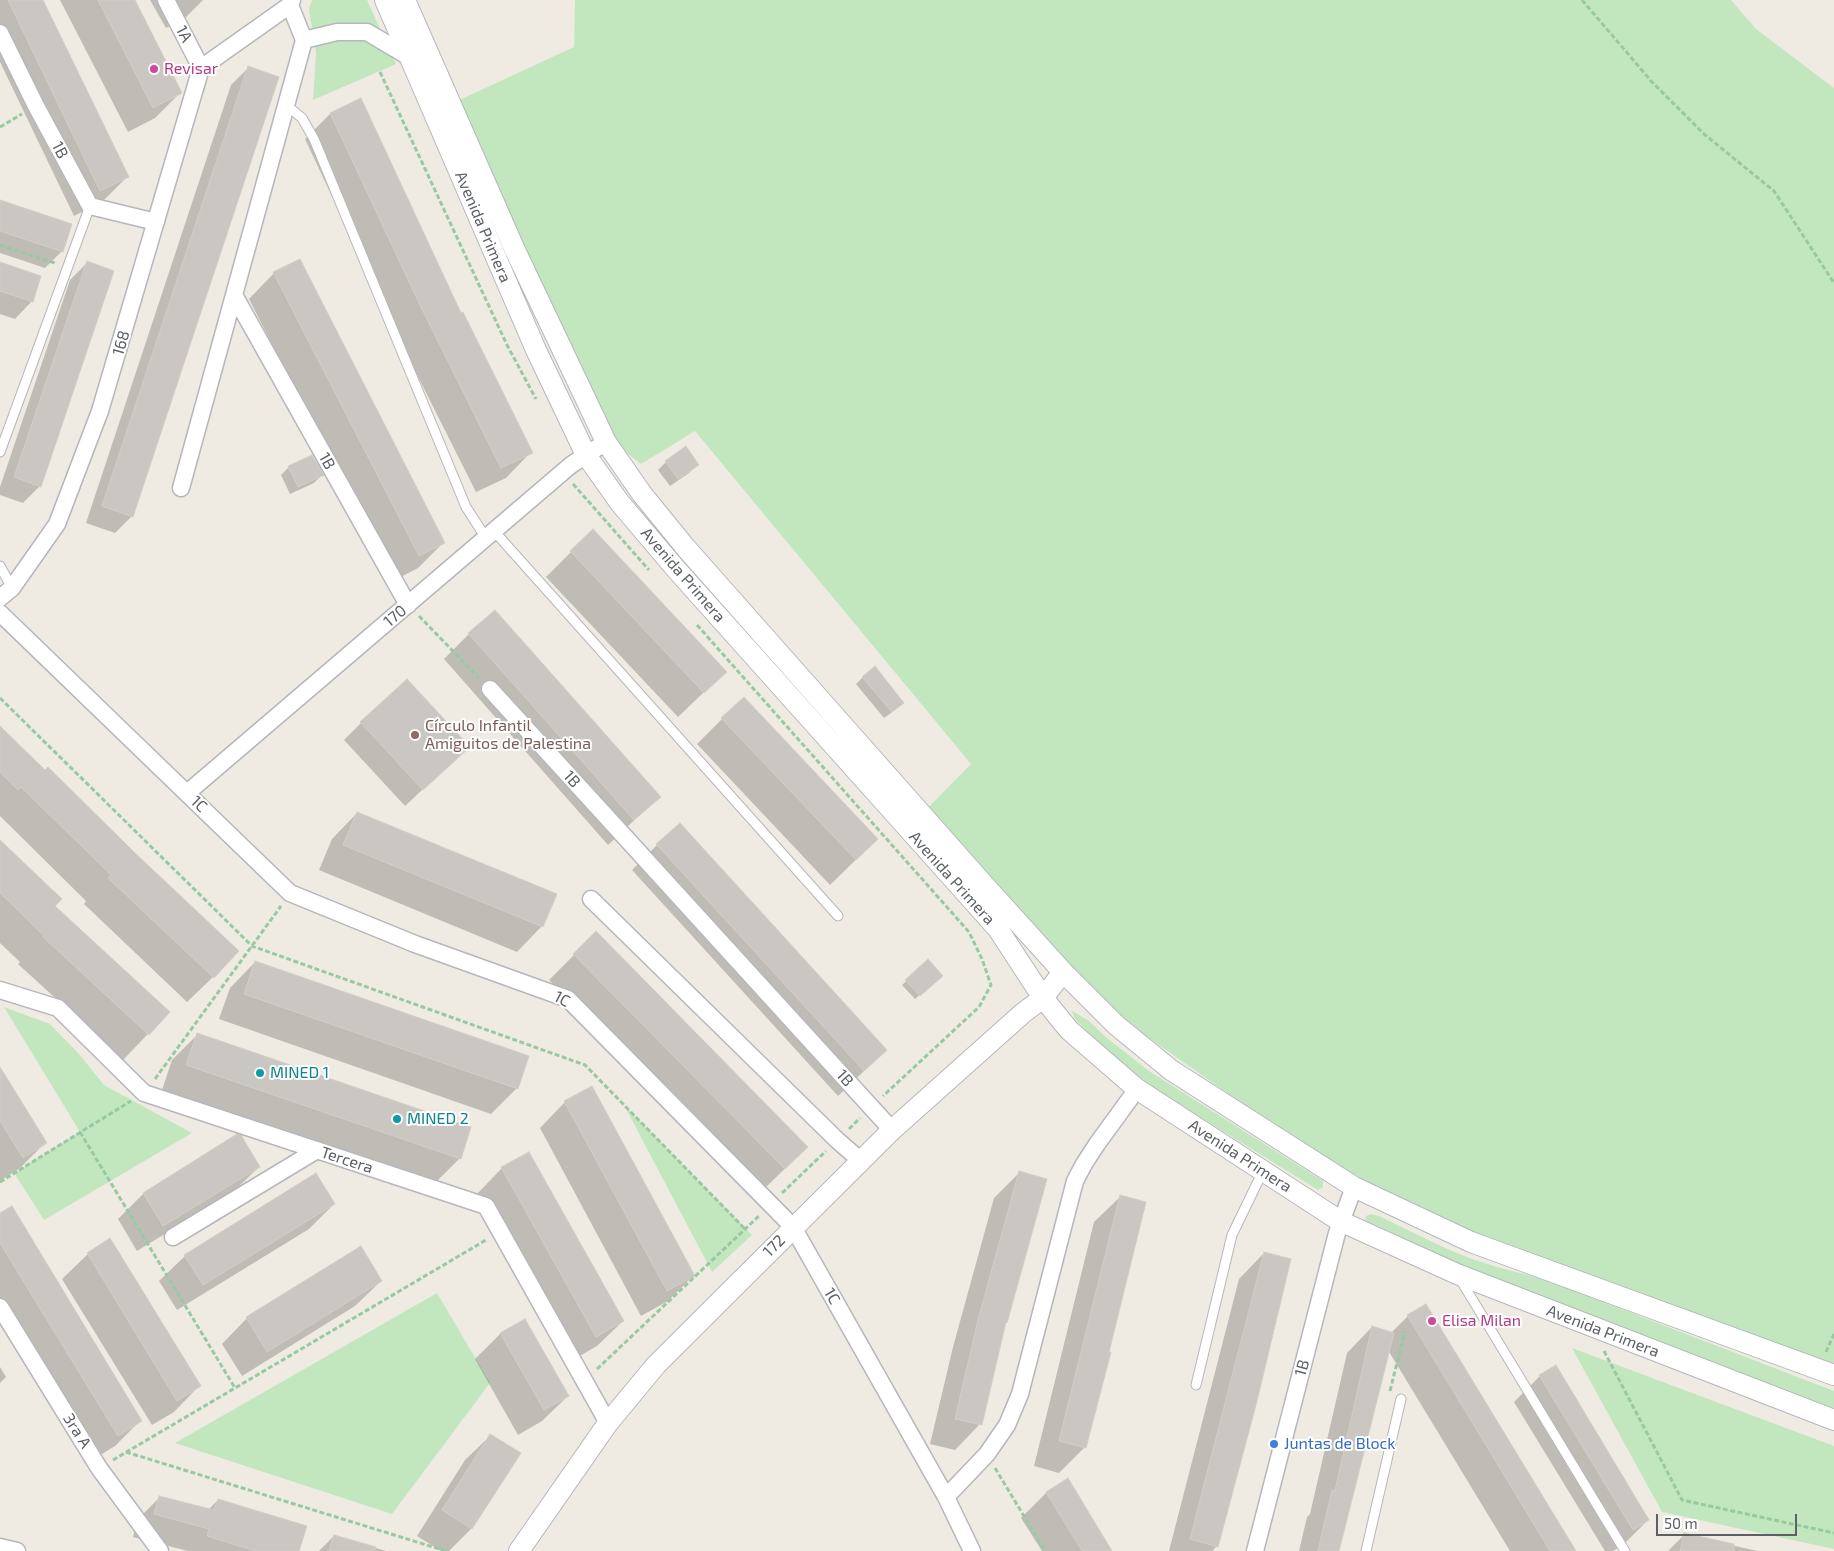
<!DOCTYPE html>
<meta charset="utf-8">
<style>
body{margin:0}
#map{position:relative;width:1834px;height:1551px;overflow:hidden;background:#efebe3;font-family:"Exo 2",sans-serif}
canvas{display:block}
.scale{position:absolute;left:1656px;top:1514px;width:141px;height:22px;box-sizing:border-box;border:2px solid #5b6065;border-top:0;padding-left:6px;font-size:15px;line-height:18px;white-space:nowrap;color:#5b6065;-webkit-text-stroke:4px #fff;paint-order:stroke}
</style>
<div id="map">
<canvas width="1834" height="1551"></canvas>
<div class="scale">50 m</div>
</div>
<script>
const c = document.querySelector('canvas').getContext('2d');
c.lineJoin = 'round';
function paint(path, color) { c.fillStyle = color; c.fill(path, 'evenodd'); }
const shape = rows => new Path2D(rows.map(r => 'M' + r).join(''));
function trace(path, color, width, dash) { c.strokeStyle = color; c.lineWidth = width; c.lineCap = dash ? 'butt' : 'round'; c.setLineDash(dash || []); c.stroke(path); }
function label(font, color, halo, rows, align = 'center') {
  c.font = font + ' "Exo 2",sans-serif'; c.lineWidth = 4; c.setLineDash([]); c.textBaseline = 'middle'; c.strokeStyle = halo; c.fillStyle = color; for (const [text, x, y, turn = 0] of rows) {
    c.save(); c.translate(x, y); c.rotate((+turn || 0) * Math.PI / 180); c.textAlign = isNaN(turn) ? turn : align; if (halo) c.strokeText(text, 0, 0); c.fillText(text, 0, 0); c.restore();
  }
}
paint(shape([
 [312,0,367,0,396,64,313,100,316,53,309,9],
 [575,0,1731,0,1756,29,1834,88,1834,1371,1417,1217,1266,1120,1099,1003,918,818,971,764,695,431,641,464,604,435,455,102,574,47],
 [4,1007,50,1024,79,1054,104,1085,192,1133,44,1220,14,1173,80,1132],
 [1071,1010,1089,1021,1107,1038,1149,1071,1323,1181,1323,1187,1318,1190,1158,1091,1131,1071,1089,1033,1075,1019],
 [624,1105,752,1235,712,1272],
 [1371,1214,1379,1216,1447,1249,1472,1259,1497,1267,1535,1277,1564,1287,1834,1391,1834,1409,1468,1268,1365,1220,1366,1216],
 [437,1293,490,1383,392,1514,175,1443],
 [1572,1348,1834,1446,1834,1549,1662,1512]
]), '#c2e7bf');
paint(shape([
 [0,0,41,0,127,177,102,202,74,216,0,62],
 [60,0,133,0,180,93,155,118,128,132],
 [150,0,203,0,186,17,166,28],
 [248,68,132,516,115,533,86,523,231,85],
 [330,114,461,315,531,452,506,478,476,492,394,329,305,139],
 [0,202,62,251,45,268,0,253],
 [87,263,40,486,23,503,0,495,0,487,70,280],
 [0,264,32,301,15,319,0,314],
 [274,273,443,543,418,568,393,581,249,299],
 [666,462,697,465,689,473,670,486,658,470],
 [289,467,322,475,314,483,290,494,281,475],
 [571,552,725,672,678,717,546,577],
 [469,634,659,797,608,845,444,659],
 [863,677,895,710,884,718,856,684],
 [722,719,877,839,830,885,697,744],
 [361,723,468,747,405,806,344,740],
 [0,728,213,977,187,1002,84,904,86,901,0,816],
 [357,813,542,926,517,952,319,870,332,839],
 [0,842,54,906,169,1012,123,1060,18,964,20,962,0,943],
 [657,845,886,1050,838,1096,632,870],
 [596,933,807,1147,759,1194,549,980],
 [928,961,937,979,915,999,902,985],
 [255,962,517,1088,491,1114,219,1019,230,988],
 [197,1035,460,1158,434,1184,162,1090,172,1060],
 [0,1069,45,1143,20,1168,0,1181],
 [565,1102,693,1276,668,1301,641,1316,540,1128],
 [259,1167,233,1192,137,1251,118,1219,143,1194],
 [502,1168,623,1321,597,1346,571,1361,477,1194],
 [1019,1173,1006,1322,1004,1324,980,1424,955,1450,930,1444,953,1347,994,1198],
 [1120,1197,1085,1447,1059,1473,1034,1466,1094,1222],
 [334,1204,309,1229,177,1310,159,1281,185,1256],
 [0,1214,141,1420,115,1446,92,1460,0,1311],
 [1264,1253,1217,1546,1212,1551,1169,1551,1239,1279],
 [88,1254,199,1386,174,1412,152,1425,62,1279],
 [381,1281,355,1306,242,1376,222,1344,247,1318],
 [1408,1316,1574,1551,1510,1551,1388,1350,1338,1551,1299,1551,1307,1517,1310,1514,1347,1353,1372,1327,1391,1333],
 [524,1320,568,1396,542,1421,518,1435,475,1359,500,1334],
 [0,1367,6,1377,0,1383],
 [1555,1367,1648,1520,1623,1545,1613,1551,1605,1551,1514,1402,1540,1376],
 [491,1435,519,1453,471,1529,449,1551,441,1551,417,1536,465,1460],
 [1047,1492,1111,1551,1042,1551,1021,1518],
 [160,1497,208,1510,218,1500,298,1551,188,1551,133,1537,138,1519],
 [1684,1535,1758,1551,1668,1551],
 [334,1536,386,1551,319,1551]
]), '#0003');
const building = shape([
 [8,0,43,0,129,177,100,191,8,0],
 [98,0,135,0,182,93,153,108,98,0],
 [248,66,279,77,133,517,102,506,248,66],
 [361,98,461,313,463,312,533,453,501,468,419,303,330,113,361,98],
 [0,200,72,224,63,252,0,231,0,200],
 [300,259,445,543,419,556,273,272,300,259],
 [87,261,114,271,41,487,14,477,87,261],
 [0,262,41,276,33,302,0,291,0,262],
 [686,446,699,465,678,479,665,461,686,446],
 [312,455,324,475,298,487,288,466,312,455],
 [593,529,727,672,704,693,570,551,593,529],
 [495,610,661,797,634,820,468,633,495,610],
 [875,666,904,703,892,712,862,677,875,666],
 [407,679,470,747,423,790,360,722,407,679],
 [744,697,878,839,856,860,721,718,744,697],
 [0,726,45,770,48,767,133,851,239,951,214,978,108,878,111,875,21,787,18,790,0,772,0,726],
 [357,812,557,894,543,927,343,845,357,812],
 [680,823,887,1050,864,1071,656,844,680,823],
 [0,840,62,899,55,906,170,1012,149,1035,43,937,44,936,0,893,0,840],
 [596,931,808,1147,785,1169,573,954,596,931],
 [928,959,943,976,920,996,905,980,928,959],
 [255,961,529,1056,518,1089,244,994,255,961],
 [197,1033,471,1127,461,1159,186,1065,197,1033],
 [0,1067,47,1143,23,1158,0,1121,0,1067],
 [592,1086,695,1276,667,1291,564,1101,592,1086],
 [237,1134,241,1135,260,1167,163,1226,143,1193,237,1134],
 [529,1152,624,1321,596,1337,501,1167,529,1152],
 [1019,1171,1047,1179,1007,1323,1006,1322,982,1425,955,1419,978,1320,1019,1171],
 [316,1173,335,1204,203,1285,184,1255,316,1173],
 [1120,1195,1146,1202,1109,1352,1111,1352,1086,1448,1059,1441,1120,1195],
 [12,1206,142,1421,118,1436,0,1243,0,1213,12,1206],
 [110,1238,201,1386,177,1401,87,1253,110,1238],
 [361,1246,382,1281,267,1352,246,1317,361,1246],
 [1264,1252,1291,1259,1256,1405,1218,1547,1190,1539,1264,1252],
 [1426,1304,1514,1449,1576,1551,1550,1551,1495,1460,1407,1315,1426,1304],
 [525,1319,569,1396,544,1410,500,1333,525,1319],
 [1372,1326,1394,1333,1339,1551,1318,1551,1332,1490,1335,1491,1372,1326],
 [1556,1365,1649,1520,1633,1530,1539,1375,1556,1365],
 [490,1434,521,1453,472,1529,442,1510,490,1434],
 [1068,1478,1112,1551,1082,1551,1046,1492,1068,1478],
 [159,1496,214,1510,218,1499,307,1526,299,1551,256,1551,207,1536,209,1529,154,1514,159,1496],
 [1684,1533,1734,1544,1734,1551,1680,1551,1684,1533],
 [334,1535,376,1547,375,1551,329,1551,334,1535]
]);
paint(building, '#cac6c1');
trace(building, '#d4cdc2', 1);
const service = shape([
 [286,105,302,118,314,139,466,507,486,538],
 [0,452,90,206],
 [494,531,838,916],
 [0,566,12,588],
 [1460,1279,1625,1551],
 [1196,1385,1232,1235,1263,1171],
 [1366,1551,1401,1399]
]);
const minor = shape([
 [166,0,201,68],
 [0,33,36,106,90,206,156,222],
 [304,40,337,32,367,32,411,58],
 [201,68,290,5,292,0],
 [234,295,408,605],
 [181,488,304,40,290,5],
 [0,598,12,588,57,524,100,411,201,68],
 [0,613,290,893,415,944,568,999,793,1227,946,1497,972,1551],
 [490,689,892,1130],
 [187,793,571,465,606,442],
 [591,899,837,1140,861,1161],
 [0,990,58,1008,144,1093,486,1206,608,1423],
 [173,1237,317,1150],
 [0,1307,99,1468,160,1551],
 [946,1497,987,1454,1007,1425,1020,1394,1075,1181,1084,1164,1097,1144,1137,1089],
 [0,1547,17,1551],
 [1255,1551,1337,1233,1354,1187]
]);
const tertiary = shape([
 [385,0,536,350,586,455,620,503,675,568,998,929,1043,998,1069,1030,1137,1089,1340,1221,1457,1274,1834,1420],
 [405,0,515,250,606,442,642,494,686,548,986,887,1063,972,1116,1025,1171,1070,1354,1187,1471,1242,1834,1375],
 [519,1551,608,1423,656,1365,892,1130,1023,1013,1043,998,1063,972]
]);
trace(service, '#b4b7bb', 11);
trace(minor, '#b4b7bb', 19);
trace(tertiary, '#b4b7bb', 22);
trace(shape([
 [1582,0,1652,82,1704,134,1774,191,1834,283],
 [380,72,507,345,536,399],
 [0,127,22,114],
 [0,245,55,263],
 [573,484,649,570],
 [419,616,479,678],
 [697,625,969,932,982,959,991,985,979,1007,883,1096],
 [0,698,252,946,585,1065,746,1230],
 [155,1079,281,906],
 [849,1129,860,1118],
 [80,1132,235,1388],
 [0,1182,131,1101],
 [782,1193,826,1151],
 [1604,1351,1682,1500,1834,1533],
 [1826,1352,1834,1334],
 [597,1369,760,1215],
 [1390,1391,1405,1331],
 [126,1452,446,1551],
 [113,1460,486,1240],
 [995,1468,1045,1551]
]), '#98c9a2', 3, [5, 2.5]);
trace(service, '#fff', 9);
trace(minor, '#fff', 16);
trace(tertiary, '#fff', 20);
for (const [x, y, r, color] of [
 [154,69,5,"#d1479c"],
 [415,735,5,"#8d6e63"],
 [260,1073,5,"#0f9aa8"],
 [397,1119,5,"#0f9aa8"],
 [1432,1321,5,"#d1479c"],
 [1274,1444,5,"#3f7fe0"]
]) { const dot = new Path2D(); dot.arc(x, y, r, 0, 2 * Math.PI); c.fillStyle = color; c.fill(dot); trace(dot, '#fff', 2); }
label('16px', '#5b6065', '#fff', [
 ["1A",184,34,63],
 ["1B",60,150,62],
 ["Avenida Primera",483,227,67],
 ["168",121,343,-74],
 ["1B",327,461,61],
 ["Avenida Primera",683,575,49],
 ["170",395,616,-40],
 ["1B",572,779,48],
 ["1C",199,804,44],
 ["Avenida Primera",952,878,48],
 ["1C",562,999,28],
 ["1B",845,1078,48],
 ["Avenida Primera",1240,1156,33],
 ["Tercera",347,1160,18],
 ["172",774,1246,-45],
 ["1C",832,1296,60],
 ["Avenida Primera",1603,1331,21],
 ["1B",1302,1368,-75],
 ["3ra A",77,1431,58]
]);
label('16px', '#b23c85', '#fff', [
 ["Revisar",164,69],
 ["Elisa Milan",1442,1321]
], 'left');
label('16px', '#785e54', '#fff', [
 ["Círculo Infantil",425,726],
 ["Amiguitos de Palestina",425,744]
], 'left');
label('16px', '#0d838f', '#fff', [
 ["MINED 1",270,1073],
 ["MINED 2",407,1119]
], 'left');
label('16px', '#366cbe', '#fff', [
 ["Juntas de Block",1284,1444]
], 'left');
</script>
